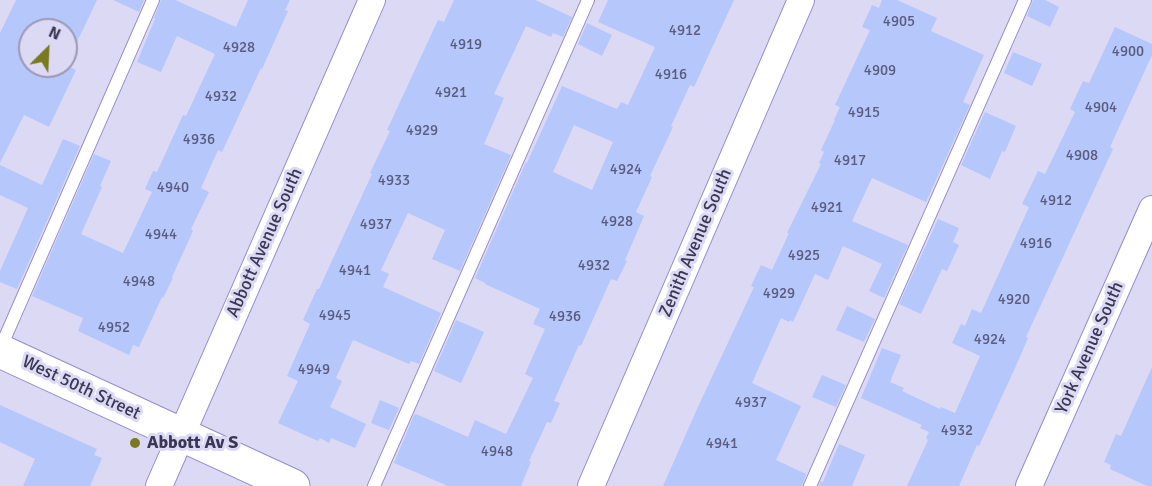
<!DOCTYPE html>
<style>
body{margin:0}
#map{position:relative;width:1152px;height:486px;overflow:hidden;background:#dcd9f5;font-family:Signika,sans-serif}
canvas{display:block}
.north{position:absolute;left:18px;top:18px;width:60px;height:60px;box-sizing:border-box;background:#dcd9f5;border:2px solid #9c98b4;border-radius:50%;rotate:24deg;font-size:16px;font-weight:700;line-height:24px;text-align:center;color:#3b3753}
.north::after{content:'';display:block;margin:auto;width:21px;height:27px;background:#787a22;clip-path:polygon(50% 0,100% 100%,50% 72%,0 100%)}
</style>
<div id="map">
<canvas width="1152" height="486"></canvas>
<div class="north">N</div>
</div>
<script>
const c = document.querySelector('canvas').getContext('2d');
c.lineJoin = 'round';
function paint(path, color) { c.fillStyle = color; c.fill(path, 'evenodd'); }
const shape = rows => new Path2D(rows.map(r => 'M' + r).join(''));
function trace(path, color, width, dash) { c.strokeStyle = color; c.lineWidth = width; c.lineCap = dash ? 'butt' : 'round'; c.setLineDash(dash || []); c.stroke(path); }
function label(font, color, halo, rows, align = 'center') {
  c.font = font + ' Signika,sans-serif'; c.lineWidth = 6; c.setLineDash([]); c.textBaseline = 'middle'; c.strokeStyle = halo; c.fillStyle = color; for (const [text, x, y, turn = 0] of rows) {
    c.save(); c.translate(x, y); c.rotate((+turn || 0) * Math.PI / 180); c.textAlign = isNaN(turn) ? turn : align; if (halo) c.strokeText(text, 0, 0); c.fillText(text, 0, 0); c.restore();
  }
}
paint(shape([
 [16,0,97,0,66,65,76,70,49,127,24,115,0,163,0,33],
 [30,30,66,30,66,66,30,66],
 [113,0,144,0,139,12],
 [161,0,175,0,236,27,248,0,290,0,285,10,288,11,262,69,261,68,222,152,218,150,201,188,209,192,191,229,193,231,172,277,173,278,163,298,162,297,139,347,133,345,129,355,78,331,83,318,32,296,94,154,111,161,100,186,102,187,81,234,123,253,152,192,145,189,153,171,157,172,183,115,186,116,215,54,177,36,161,72,137,62,155,19,154,18],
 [454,0,535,0,572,17,563,37,553,33,551,37,526,26,494,94,504,98,484,144,511,155,460,271,432,259,445,230,408,213,381,270,389,274,383,287,441,313,419,364,411,361,409,364,353,340,336,378,342,381,330,407,366,424,355,448,331,438,329,443,320,438,318,441,278,423,298,381,287,376,310,324,303,320,317,289,319,289,372,174,370,173,390,131,387,130,438,20,444,22],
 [608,0,734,0,694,87,690,85,671,126,673,127,650,176,652,177,636,212,644,216,625,260,627,261,617,281,611,279,581,346,579,345,554,401,560,403,551,423,547,422,529,461,531,462,521,486,448,486,394,463,414,415,416,414,468,437,475,420,506,434,533,378,525,374,545,329,533,324,540,309,485,284,485,283,475,278,526,162,527,163,562,86,617,109,621,102,628,105,655,47,598,22],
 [574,125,613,142,592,190,553,172],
 [882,0,897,0,937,18,931,31,984,55,963,102,970,105,926,202,872,178,852,221,908,245,884,298,869,291,882,264,843,246,828,280,815,274,793,322,790,320,789,322,781,318,752,383,801,406,776,460,806,474,802,486,663,486,697,409,754,287,751,286,761,265,772,270,789,233,787,233,821,164,819,163,824,152,821,150,835,120,834,120,840,107,835,105,870,30,862,27,872,5,879,8],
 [1033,0,1045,0,1059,7,1050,27,1027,16],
 [587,23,612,35,602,56,578,44],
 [1115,27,1152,44,1152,55,1110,147,1113,149,1026,337,1028,338,1015,368,979,446,977,445,959,486,907,486,928,440,926,438,929,432,920,428,922,425,861,398,882,348,901,355,890,382,904,388,902,391,940,409,941,407,955,413,980,356,952,343,961,324,965,326,972,309,981,313,1029,207,1022,204,1038,171,1045,174,1075,112,1070,109,1083,81,1089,83],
 [1013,52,1042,64,1032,86,1004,73],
 [985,112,1016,126,1005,152,1002,151,990,179,961,165],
 [63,139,80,146,17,289,0,282,0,271,28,208,0,195,0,165,42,185],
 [938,219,959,228,953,242,959,245,947,271,942,269,921,314,899,304],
 [847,306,875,319,864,342,836,330],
 [456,320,484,332,461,383,434,371],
 [1152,367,1152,486,1147,486,1110,469,1111,465,1104,462,1116,434,1121,436],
 [822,375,846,385,836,407,812,397],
 [380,400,399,408,389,430,371,423],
 [0,405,97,449,94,455,102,458,90,486,23,486,35,459,0,442],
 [839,444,865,455,852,486,819,486,821,481,823,482]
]), '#b5c7fb');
const service = shape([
 [0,349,153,0],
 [374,486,588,0],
 [810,486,1025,0]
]);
const minor = shape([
 [159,486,372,0],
 [591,486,801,0],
 [1029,486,1152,209]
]);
const secondary = shape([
 [0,351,293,486]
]);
trace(service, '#968ccd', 14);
trace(minor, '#968ccd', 28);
trace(secondary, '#968ccd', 35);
trace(service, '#fff', 12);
trace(minor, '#fff', 26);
trace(secondary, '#fff', 33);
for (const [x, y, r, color] of [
 [135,443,6,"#787a22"]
]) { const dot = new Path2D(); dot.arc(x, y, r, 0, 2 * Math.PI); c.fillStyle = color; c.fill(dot); trace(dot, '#dcd9f5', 2); }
label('15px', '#5a5b7d', null, [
 ["4905",899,22],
 ["4912",685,31],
 ["4919",466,45],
 ["4928",239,48],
 ["4900",1128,52],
 ["4909",880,71],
 ["4916",671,75],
 ["4921",451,93],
 ["4932",221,97],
 ["4904",1101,108],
 ["4915",864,113],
 ["4929",422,131],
 ["4936",199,140],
 ["4908",1082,156],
 ["4917",850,161],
 ["4924",626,170],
 ["4933",394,181],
 ["4940",173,188],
 ["4912",1056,201],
 ["4921",827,208],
 ["4928",617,222],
 ["4937",376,225],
 ["4944",161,235],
 ["4916",1036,244],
 ["4925",804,256],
 ["4932",594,266],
 ["4941",355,271],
 ["4948",139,282],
 ["4929",779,294],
 ["4920",1014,300],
 ["4945",335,316],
 ["4936",565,317],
 ["4952",114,328],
 ["4924",990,340],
 ["4949",314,370],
 ["4937",751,403],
 ["4932",957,431],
 ["4941",722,444],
 ["4948",497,452]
]);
label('18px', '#3b3753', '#dcd9f5', [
 ["Abbott Avenue South",265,243,-66],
 ["Zenith Avenue South",696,243,-67],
 ["York Avenue South",1090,348,-66],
 ["West 50th Street",81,388,25]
]);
label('bold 18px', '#3b3753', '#dcd9f5', [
 ["Abbott Av S",147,443]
], 'left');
</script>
